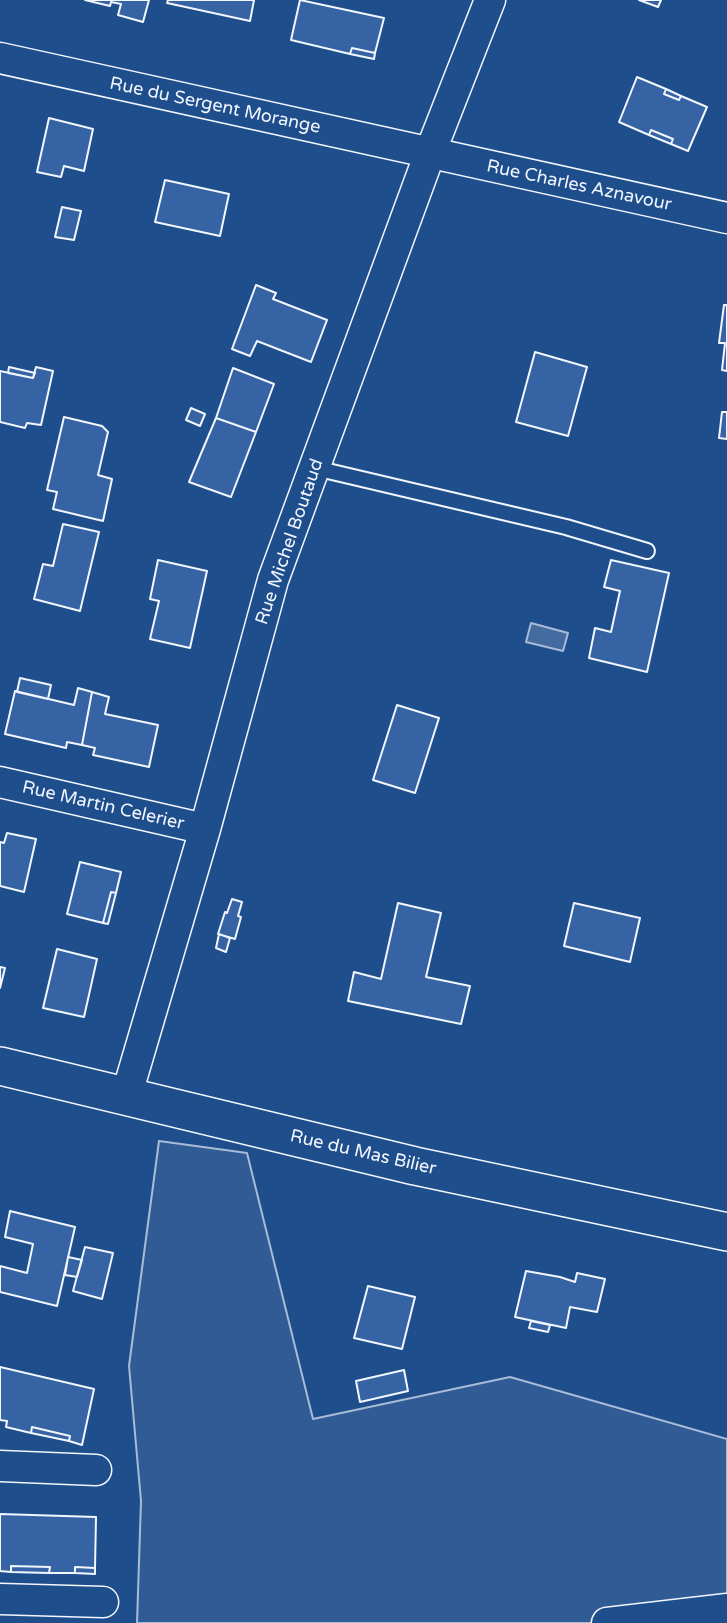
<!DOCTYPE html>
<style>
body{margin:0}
canvas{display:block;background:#1f4e8c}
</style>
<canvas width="727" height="1623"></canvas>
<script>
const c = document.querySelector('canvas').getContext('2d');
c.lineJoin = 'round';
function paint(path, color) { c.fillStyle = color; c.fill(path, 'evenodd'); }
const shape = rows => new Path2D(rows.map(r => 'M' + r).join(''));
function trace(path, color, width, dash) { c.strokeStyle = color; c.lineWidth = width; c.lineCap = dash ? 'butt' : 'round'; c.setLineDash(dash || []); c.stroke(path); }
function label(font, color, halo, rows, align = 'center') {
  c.font = font + ' "Varela Round",sans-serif'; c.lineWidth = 5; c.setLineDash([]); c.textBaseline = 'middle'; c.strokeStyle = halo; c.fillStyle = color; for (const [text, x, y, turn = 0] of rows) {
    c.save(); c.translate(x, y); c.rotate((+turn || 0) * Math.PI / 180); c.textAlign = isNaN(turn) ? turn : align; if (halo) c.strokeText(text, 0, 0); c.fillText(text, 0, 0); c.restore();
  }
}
const built = shape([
 [159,1141,247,1153,313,1419,510,1377,727,1439,727,1623,137,1623,141,1501,129,1366,159,1141]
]);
paint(built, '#305b95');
trace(built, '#a8bbd7', 2);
const water = shape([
 [531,623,568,633,563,651,526,642,531,623]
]);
paint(water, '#446ba0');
trace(water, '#a8bbd7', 2);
const building = shape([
 [85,0,149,0,143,22,118,15,121,4,111,2,110,6,85,0],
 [168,0,254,0,250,21,167,3,168,0],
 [300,0,384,18,375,53,352,48,350,54,291,40,300,0],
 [639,0,661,0,658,7,639,0],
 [352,48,375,53,374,59,350,54,352,48],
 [637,77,666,89,664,94,679,100,681,96,707,107,688,151,671,144,673,139,651,130,649,135,619,122,637,77],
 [666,89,681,96,679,100,664,94,666,89],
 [49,118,93,129,84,171,64,166,61,177,37,172,49,118],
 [651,130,673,139,671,144,649,135,651,130],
 [165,180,229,194,220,236,155,222,165,180],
 [62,207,81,211,74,240,55,237,62,207],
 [256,285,276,293,273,299,327,320,311,362,257,341,250,356,232,349,256,285],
 [724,305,727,305,727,371,722,370,725,343,719,343,724,305],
 [535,352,587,367,568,436,516,422,535,352],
 [9,367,35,373,33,378,8,373,9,367],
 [36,367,53,371,41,425,27,423,25,428,0,422,0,371,33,378,36,367],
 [233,368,274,384,256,432,216,418,233,368],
 [191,408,205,414,200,426,186,420,191,408],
 [722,412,727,412,727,439,719,438,722,412],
 [64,417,102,426,108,432,98,475,112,479,103,521,53,509,57,492,47,490,64,417],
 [216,418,256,432,231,497,189,482,216,418],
 [63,524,99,532,80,611,34,599,43,564,53,566,63,524],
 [158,560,207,571,190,648,150,639,159,601,150,599,158,560],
 [611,560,669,573,647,672,589,658,595,628,611,632,620,591,604,587,611,560],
 [20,678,51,685,48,699,17,692,20,678],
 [78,688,92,692,82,745,67,742,66,748,5,734,15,691,74,705,78,688],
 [92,692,109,697,105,714,158,725,149,767,93,755,95,748,82,745,92,692],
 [397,705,439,718,415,793,373,780,397,705],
 [7,833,36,839,24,892,0,886,0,842,4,843,7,833],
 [80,862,121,872,116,893,111,892,103,923,67,914,80,862],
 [111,892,116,893,108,924,103,923,111,892],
 [232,899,242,902,238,916,241,917,235,939,218,934,225,912,227,913,232,899],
 [398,903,441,913,426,977,470,986,461,1024,348,1001,354,972,381,979,398,903],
 [574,903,640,918,630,962,564,946,574,903],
 [219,934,230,938,226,952,216,948,219,934],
 [57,949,97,959,84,1017,43,1008,57,949],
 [0,967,5,968,0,988,0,967],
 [10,1211,75,1227,57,1306,0,1292,0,1266,27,1273,33,1244,5,1237,10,1211],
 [85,1247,113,1253,102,1299,73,1291,85,1247],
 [68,1257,82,1260,77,1277,65,1275,68,1257],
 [526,1271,560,1277,575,1282,577,1273,605,1279,597,1312,570,1307,566,1328,515,1317,526,1271],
 [368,1286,415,1297,402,1349,354,1338,368,1286],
 [531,1321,550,1325,548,1332,529,1328,531,1321],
 [0,1367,94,1389,82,1445,69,1441,70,1436,32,1427,31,1433,6,1427,7,1421,0,1420,0,1367],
 [404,1370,408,1391,360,1402,356,1381,404,1370],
 [32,1427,70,1436,69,1441,31,1433,32,1427],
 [0,1514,96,1517,95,1568,75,1567,75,1573,49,1573,50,1567,11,1566,11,1572,0,1571,0,1514],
 [11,1566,50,1567,49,1573,11,1572,11,1566],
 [75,1567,95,1568,95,1574,75,1573,75,1567]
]);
paint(building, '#3563a3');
trace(building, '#f2f6ff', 2);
const service = shape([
 [315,468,566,527,647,551]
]);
const minor = shape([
 [0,58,727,218],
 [0,782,205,829],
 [126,1097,205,829,273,580,430,153,490,0],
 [0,1466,96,1470],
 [0,1599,103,1602],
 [607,1623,727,1609]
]);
const tertiary = shape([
 [0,1066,415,1166,727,1232]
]);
trace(service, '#f2f6ff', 18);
trace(minor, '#f2f6ff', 33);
trace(tertiary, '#f2f6ff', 40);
trace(service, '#1f4e8c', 14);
trace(minor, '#1f4e8c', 30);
trace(tertiary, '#1f4e8c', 37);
label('18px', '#f2f6ff', '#1f4e8c', [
 ["Rue du Sergent Morange",215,106,12],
 ["Rue Charles Aznavour",579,186,12],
 ["Rue Michel Boutaud",290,542,-71],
 ["Rue Martin Celerier",103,806,13],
 ["Rue du Mas Bilier",363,1153,13]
]);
</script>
